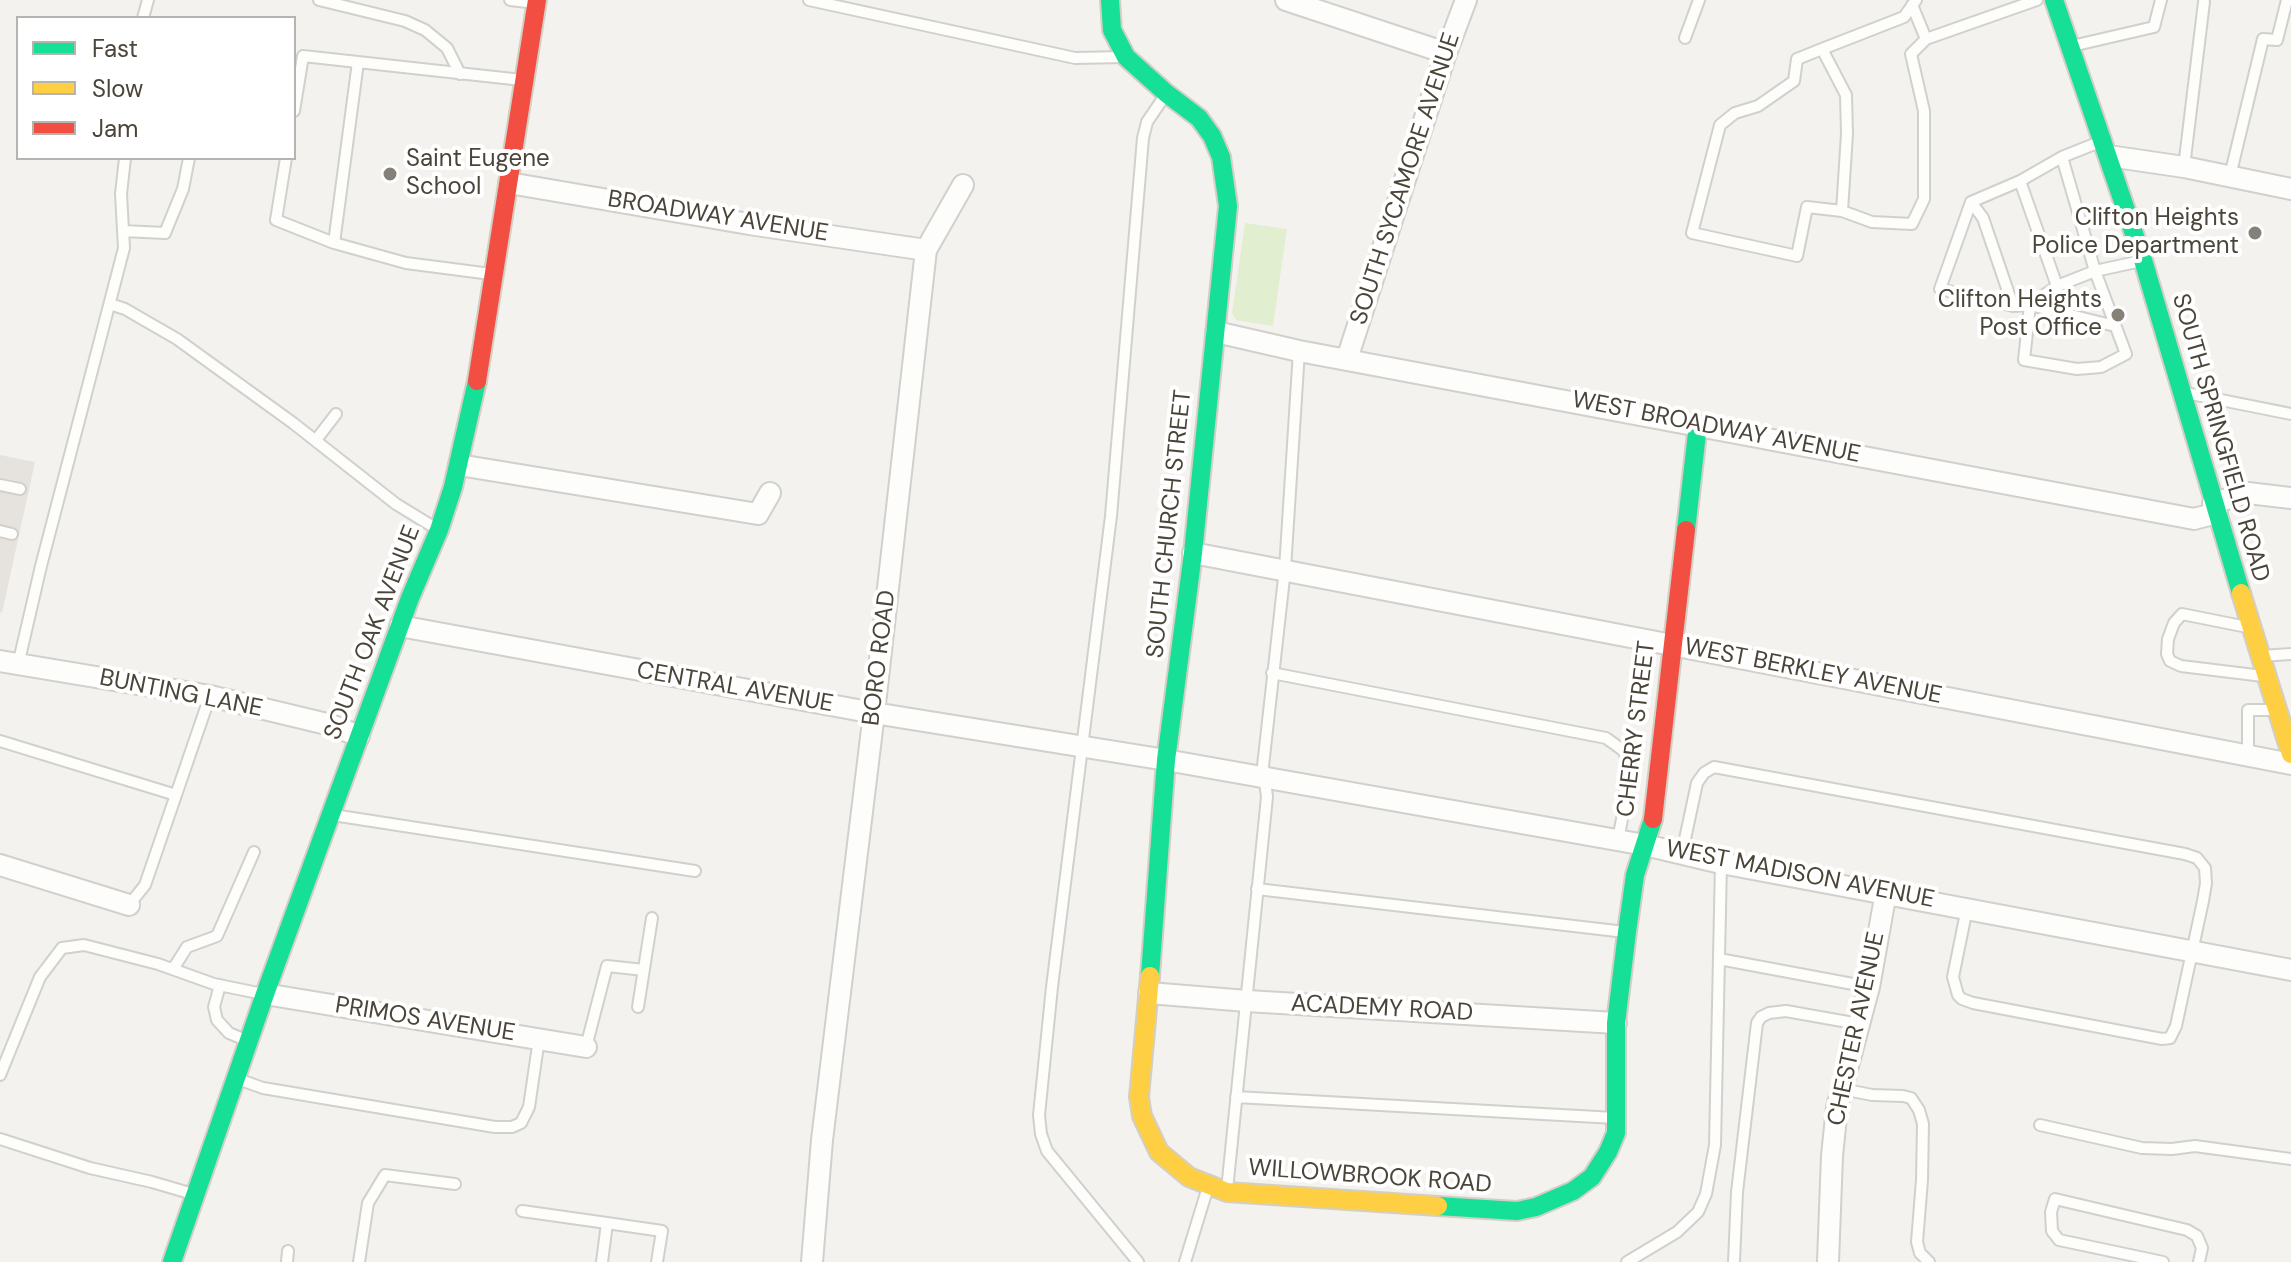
<!DOCTYPE html>
<style>
body{margin:0}
#map{position:relative;width:2291px;height:1262px;overflow:hidden;background:#f4f2ee;font-family:"DM Sans",sans-serif}
canvas{display:block}
.legend{position:absolute;left:16px;top:16px;width:280px;height:144px;box-sizing:border-box;background:#fff;border:2px solid #b7b4b0;margin:0;padding:10px 14px;list-style:none;font-size:24px;color:#4b4439}
.legend li{display:flex;align-items:center;gap:16px;height:40px}
.legend b{width:40px;border:2px solid #b7b4b0}
</style>
<div id="map">
<canvas width="2291" height="1262"></canvas>
<ul class="legend">
<li><b style="height:10px;background:#16e098"></b>Fast</li>
<li><b style="height:10px;background:#ffcf43"></b>Slow</li>
<li><b style="height:10px;background:#f24e42"></b>Jam</li>
</ul>
</div>
<script>
const c = document.querySelector('canvas').getContext('2d');
c.lineJoin = 'round';
function paint(path, color) { c.fillStyle = color; c.fill(path, 'evenodd'); }
const shape = rows => new Path2D(rows.map(r => 'M' + r).join(''));
function trace(path, color, width, dash) { c.strokeStyle = color; c.lineWidth = width; c.lineCap = dash ? 'butt' : 'round'; c.setLineDash(dash || []); c.stroke(path); }
function label(font, color, halo, rows, align = 'center') {
  c.font = font + ' "DM Sans",sans-serif'; c.lineWidth = 8; c.setLineDash([]); c.textBaseline = 'middle'; c.strokeStyle = halo; c.fillStyle = color; for (const [text, x, y, turn = 0] of rows) {
    c.save(); c.translate(x, y); c.rotate((+turn || 0) * Math.PI / 180); c.textAlign = isNaN(turn) ? turn : align; if (halo) c.strokeText(text, 0, 0); c.fillText(text, 0, 0); c.restore();
  }
}
paint(shape([
 [1245,223,1287,229,1273,326,1236,320,1232,313]
]), '#e1eecf');
paint(shape([
 [0,455,35,462,2,613,0,612]
]), '#e6e3df');
const lane = shape([
 [319,0,405,21,425,30,447,48,460,74],
 [510,0,536,3],
 [809,0,1075,58,1124,57],
 [1912,5,1926,39],
 [143,18,148,0],
 [1685,38,1699,0],
 [2072,46,2154,27,2161,0],
 [1822,49,1846,95,1847,134,1842,211,1807,207,1797,256,1692,233,1720,125,1735,113,1758,106,1794,81,1797,59,1822,49,1904,17,1916,0],
 [294,111,303,56,522,80],
 [2102,141,2062,157,2020,181,1971,202,1983,218,2013,306,2030,305,2057,286,2095,271,2141,261],
 [2062,157,2095,271,2126,354,2101,367,2077,369,2024,360,2030,305,2115,326],
 [286,158,276,220,334,243,406,263,491,274],
 [2184,167,2204,2],
 [2230,176,2263,39,2277,40,2287,0],
 [2020,181,2057,286],
 [1971,202,1940,289,2013,306],
 [1842,211,1872,222,1912,224,1924,199,1924,111,1911,54,1926,39,2037,0],
 [123,231,165,233,183,189,189,158],
 [334,243,358,62],
 [110,304,125,309,177,339,293,423,396,504,437,529],
 [2186,393,2291,414],
 [316,440,336,414],
 [0,485,20,489],
 [0,531,12,534],
 [2247,627,2182,614,2174,623,2168,639,2167,654,2170,661,2181,666,2263,676],
 [2261,656,2291,654],
 [18,665,41,566,124,248,121,194,125,158],
 [1272,673,1606,738,1624,751,1627,762,1623,814,1618,840],
 [0,741,176,795],
 [2248,756,2248,710,2276,710],
 [333,815,695,871],
 [1682,853,1697,783,1704,773,1714,767,2185,854,2197,858,2205,868,2206,883,2203,901,2176,1026,2170,1038,2162,1039,1973,1003,1962,999,1958,995,1953,977,1967,908],
 [1257,889,1625,932],
 [129,905,145,885,210,696],
 [1719,959,1869,987],
 [173,969,187,947,217,936,254,852],
 [220,985,214,1007,217,1020,229,1033,248,1041],
 [638,1007,652,918],
 [586,1047,607,966,644,970],
 [0,1075,40,977,62,948,84,945,158,964,214,984,263,994],
 [235,1078,263,1088,495,1127,512,1127,521,1123,529,1107,539,1039],
 [1842,1089,1872,1095,1903,1096,1911,1098,1919,1110,1923,1124,1922,1180,1917,1242,1920,1253,1929,1262],
 [1236,1097,1615,1118],
 [2040,1125,2142,1148,2172,1149,2195,1146,2291,1159],
 [0,1139,90,1168,152,1182,193,1194],
 [1227,1190,1267,797,1263,766,1285,569,1299,351],
 [522,1211,607,1223,602,1262],
 [607,1223,662,1231,657,1262],
 [287,1262,288,1251],
 [359,1262,368,1203,385,1175,455,1184],
 [1138,1262,1047,1151,1041,1134,1039,1115,1052,987,1111,516,1143,138,1147,122,1166,94],
 [1185,1262,1208,1187],
 [1627,1262,1677,1232,1698,1212,1706,1194,1715,1145,1721,863],
 [1734,1262,1737,1192,1757,1023,1761,1017,1769,1013,1786,1011,1859,1024],
 [2163,1262,2059,1240,2052,1231,2051,1212,2055,1199,2187,1230,2197,1236,2202,1248,2199,1262]
]);
const street = shape([
 [1286,0,1446,53],
 [2109,156,2184,167,2291,189],
 [509,183,749,224,926,250],
 [1216,332,1299,351,2194,519,2217,513],
 [1347,359,1446,53,1466,0],
 [459,465,758,514,770,493],
 [2213,503,2248,493,2291,498],
 [1193,553,2291,764],
 [400,626,874,713,1166,760,1645,845,1721,863,2291,970],
 [0,661,210,696,331,725,359,736],
 [0,865,129,905],
 [1149,993,1247,1001,1616,1023],
 [265,994,586,1047],
 [812,1262,822,1140,874,713,926,250,963,185],
 [1828,1262,1832,1156,1837,1107,1869,987,1886,892]
]);
const fast = shape([
 [1110,0,1112,30,1126,57,1166,93,1199,118,1212,136,1221,157,1228,206,1193,553,1166,760,1150,976],
 [2054,0,2143,260,2241,593],
 [1686,530,1698,424],
 [1438,1206,1517,1211,1536,1207,1573,1191,1592,1177,1608,1152,1616,1133,1616,1023,1627,932,1635,875,1653,819],
 [172,1262,265,994,410,598,439,530,453,487,477,381]
]);
const slow = shape([
 [2241,593,2291,754],
 [1150,976,1139,1097,1142,1116,1159,1152,1189,1177,1227,1192,1438,1206]
]);
const jam = shape([
 [477,381,537,0],
 [1653,819,1686,530]
]);
trace(lane, '#d2d0cb', 14);
trace(street, '#d2d0cb', 24);
trace(fast, '#d3cfc5', 22);
trace(slow, '#d3cfc5', 22);
trace(jam, '#d3cfc5', 22);
trace(lane, '#fdfdfc', 10);
trace(street, '#fdfdfc', 20);
trace(fast, '#16e098', 18);
trace(slow, '#ffcf43', 18);
trace(jam, '#f24e42', 18);
for (const [x, y, r, color] of [
 [390,174,8,"#868178"],
 [2255,233,8,"#868178"],
 [2118,315,8,"#868178"]
]) { const dot = new Path2D(); dot.arc(x, y, r, 0, 2 * Math.PI); c.fillStyle = color; c.fill(dot); trace(dot, '#fff', 3); }
label('24px', '#4b4439', '#fff', [
 ["Saint Eugene",406,160,"left"],
 ["School",406,188,"left"],
 ["Clifton Heights",2239,219],
 ["Police Department",2239,247],
 ["Clifton Heights",2102,301],
 ["Post Office",2102,329]
], 'right');
label('24px', '#4b4439', '#fff', [
 ["SOUTH SYCAMORE AVENUE",1406,179,-72],
 ["BROADWAY AVENUE",718,217,9],
 ["WEST BROADWAY AVENUE",1716,428,11],
 ["SOUTH SPRINGFIELD ROAD",2220,438,74],
 ["SOUTH CHURCH STREET",1170,524,-84],
 ["SOUTH OAK AVENUE",373,633,-69],
 ["BORO ROAD",880,658,-83],
 ["WEST BERKLEY AVENUE",1813,672,11],
 ["CENTRAL AVENUE",735,688,10],
 ["BUNTING LANE",181,694,11],
 ["CHERRY STREET",1637,729,-83],
 ["WEST MADISON AVENUE",1800,875,11],
 ["ACADEMY ROAD",1382,1009,3],
 ["PRIMOS AVENUE",425,1020,9],
 ["CHESTER AVENUE",1857,1029,-78],
 ["WILLOWBROOK ROAD",1370,1177,4]
]);
</script>
